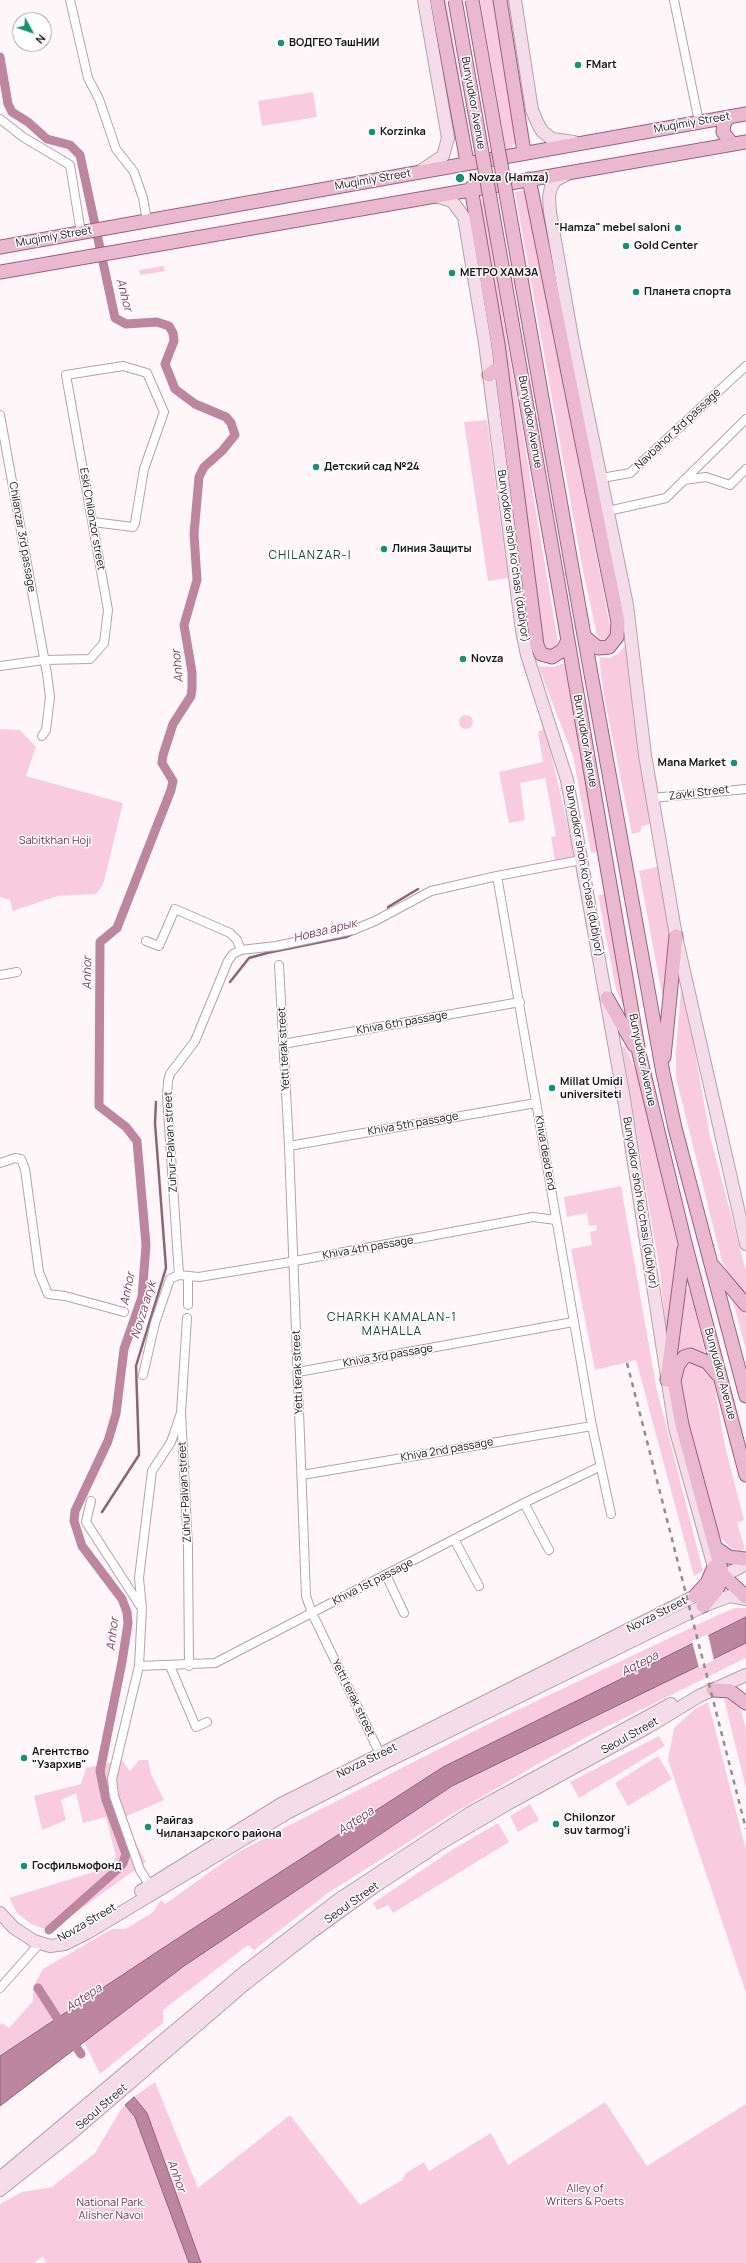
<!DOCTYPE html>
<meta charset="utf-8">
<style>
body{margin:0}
#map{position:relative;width:746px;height:2263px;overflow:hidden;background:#fff6fa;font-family:Manrope,sans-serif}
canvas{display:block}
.north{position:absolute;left:12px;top:12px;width:40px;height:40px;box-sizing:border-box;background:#fff;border:1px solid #a4a1a2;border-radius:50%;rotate:130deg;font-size:11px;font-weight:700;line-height:16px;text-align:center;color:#1b1417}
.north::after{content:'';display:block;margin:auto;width:14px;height:18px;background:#1a8f72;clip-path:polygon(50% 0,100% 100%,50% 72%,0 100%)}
</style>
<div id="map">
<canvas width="746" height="2263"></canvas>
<div class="north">N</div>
</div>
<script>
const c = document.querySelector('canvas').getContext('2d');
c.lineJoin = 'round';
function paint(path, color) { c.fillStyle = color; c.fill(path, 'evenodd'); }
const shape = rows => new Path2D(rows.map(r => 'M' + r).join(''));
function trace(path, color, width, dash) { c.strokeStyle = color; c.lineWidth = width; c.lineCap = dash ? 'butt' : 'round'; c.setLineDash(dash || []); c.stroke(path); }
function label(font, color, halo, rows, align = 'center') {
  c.font = font + ' Manrope,sans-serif'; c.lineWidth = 3; c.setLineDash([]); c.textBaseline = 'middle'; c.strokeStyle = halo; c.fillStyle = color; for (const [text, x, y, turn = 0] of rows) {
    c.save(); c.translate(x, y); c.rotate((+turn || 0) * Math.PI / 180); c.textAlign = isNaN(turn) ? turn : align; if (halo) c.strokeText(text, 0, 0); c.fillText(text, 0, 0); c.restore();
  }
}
paint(shape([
 [443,0,446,0,473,154,471,152],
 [480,0,493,0,516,134,517,140,511,148,506,149],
 [313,92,317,117,262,126,258,101],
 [526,190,611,632,606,641,600,640,597,635,583,571,515,192],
 [483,198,558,642,556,647,551,650,544,648,503,336,481,205],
 [164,266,165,271,140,275,139,270],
 [487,420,508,578,488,581,464,422],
 [627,643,633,712,654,823,642,826,640,832,632,834,604,696,599,657,609,658,618,654],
 [564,663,598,852,591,853,573,756,538,666,553,667],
 '459 722a7 7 0 1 1 14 0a7 7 0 1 1-14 0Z',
 [545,728,575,857,555,861,551,837,556,836,545,778,520,783,525,820,509,823,499,772,543,762,538,732],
 [0,729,20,730,36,747,26,776,123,803,103,885,96,894,57,896,13,911,10,900,0,897],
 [660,866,670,920,665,1011,639,871],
 [606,894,629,1018,616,990,598,895],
 [682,979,710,1136,746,1271,746,1296,735,1284,722,1262,676,1078,676,1050],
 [622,1047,625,1047,638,1075,679,1251,667,1342,660,1272],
 [621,1186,656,1386,703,1571,694,1576,636,1360,595,1370,571,1249,592,1245,590,1232,597,1230,596,1225,589,1226,587,1213,567,1217,564,1197],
 [685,1288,690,1290,705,1353,690,1350,676,1356],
 [732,1298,746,1315,746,1350],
 [692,1362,703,1365,713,1378,725,1446,744,1520,737,1523,745,1549,740,1551,731,1548,718,1535,679,1391,678,1374,687,1363],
 [735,1608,746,1608,746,1617,443,1767,0,2056,0,2025,2,2023,9,2028,33,2001,33,1987,43,1969,112,1929,125,1929,152,1913,161,1900,165,1904,235,1854,280,1830,486,1725,718,1615],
 [746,1643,746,1658,596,1732,538,1764,449,1816,328,1893,254,1950,248,1945,163,2010,163,2023,100,2074,84,2042,183,1966,452,1786],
 [730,1698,740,1706,746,1730,746,1788,724,1699],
 [708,1702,746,1850,746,1993,668,1760,674,1728,695,1709],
 [659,1736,665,1746,579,1798,570,1782],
 [658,1756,672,1779,628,1806,615,1783],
 [122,1760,130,1771,139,1760,148,1760,151,1774,164,1800,122,1818,146,1862,54,1928,42,1928,31,1924,17,1913,9,1898,110,1867,116,1857,106,1817,83,1823,76,1793,61,1800,66,1820,42,1830,34,1796,81,1784,86,1768],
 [530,1804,539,1820,518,1832,510,1816],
 [498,1823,509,1842,393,1913,388,1905,377,1910,373,1903,455,1848],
 [155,2082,198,2188,290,2115,360,2205,402,2180,406,2173,424,2162,429,2171,491,2133,508,2165,605,2102,647,2166,746,2104,746,2263,201,2263,147,2113,134,2097],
 [125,2105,135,2117,189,2263,46,2263,43,2256,34,2263,0,2263,0,2204,22,2192,52,2187,95,2153,121,2109]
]), '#f9cbdf');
const water = shape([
 [746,1617,746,1643,452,1786,184,1966,0,2106,0,2056,166,1946,443,1767,746,1617],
 [134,2097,147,2113,201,2263,189,2263,135,2117,125,2105,134,2097]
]);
paint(water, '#bd869f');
trace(water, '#8c6476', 1);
paint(shape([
 [708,1634,714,1660,699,1668,692,1641]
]), '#fff6fa');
trace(shape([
 [389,912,388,907,418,889],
 [230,982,249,958,267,953,346,937,386,919],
 [102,1512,139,1455,136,1366,166,1268,155,1123,156,1102]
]), '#8c6476', 2.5);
trace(shape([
 [0,57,8,104,12,112,28,122,47,139,70,145,80,155,115,318,126,324,157,322,169,326,173,333,174,341,165,364,175,389,195,404,226,417,231,423,235,435,222,451,204,467,199,477,194,534,197,580,184,625,192,672,192,688,191,696,173,724,163,755,162,763,173,781,171,790,117,928,100,942,99,1106,126,1127,137,1141,146,1245,142,1297,124,1349,116,1414,108,1441,75,1511,74,1521,82,1546,122,1599,127,1612,128,1623,122,1662,100,1771,106,1800,126,1854,123,1863,119,1868,49,1930],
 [38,1988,63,2027],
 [70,2038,81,2054]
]), '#bd869f', 9);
const street = shape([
 [70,0,88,78,99,99,116,149,134,172,143,198,147,221],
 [674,0,699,122],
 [0,119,23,137,70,165,81,233],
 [0,415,47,674,50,697,46,730,42,736],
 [602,478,630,473,746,366],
 [684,480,706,477,730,485,746,469],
 [608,511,666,498,746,419],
 [0,666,44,660,90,659,104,643,108,610,66,375,123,366,147,373,164,412,144,469,135,523,133,527,93,522],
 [652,798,746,789],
 [581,860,497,876,592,1426,611,1514],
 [146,941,159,946,175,909,230,933,237,940,241,950],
 [279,965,289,1146,306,1596,312,1613,382,1758],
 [0,975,17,972],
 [283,1044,520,1002],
 [289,1146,536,1103],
 [0,1163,15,1158,21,1159,25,1169,39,1272,48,1294,65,1296,124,1312],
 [179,1275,199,1277,284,1263,533,1217,556,1220],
 [188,1305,188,1277],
 [187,1318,181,1413,188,1548,189,1666],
 [298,1372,573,1322],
 [143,1375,155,1323,170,1279,179,1275,167,1096,168,1081,170,1074,195,1041,228,961,233,954,241,950,276,946,353,930,375,921,431,891,497,876],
 [302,1475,592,1426],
 [91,1501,86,1522,141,1607],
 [524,1503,549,1550],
 [454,1539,479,1586],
 [386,1575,404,1613],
 [139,1666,215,1663,524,1503,599,1467],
 [170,1666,196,1727,207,1722],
 [152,1889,140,1870,114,1796,112,1779,139,1666,142,1608,139,1578,152,1471,171,1442,181,1413],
 [0,1988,40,1943]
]);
const secondary = shape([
 [515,0,532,110,537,122,542,131,552,139,574,142],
 [422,170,443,156,448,138,424,0],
 [569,173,556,180,551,187,549,197,550,212,573,343,627,605,645,755,676,936,746,1244],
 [436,196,452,201,464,217,485,343,522,631,527,655,567,780,624,1099,675,1428,714,1567],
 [141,1891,281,1804,695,1596,723,1576,746,1564],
 [0,1913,14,1928,34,1941,50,1946,65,1944,87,1933,287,1813,384,1763,703,1606,730,1596,746,1599],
 [0,2178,242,1974,338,1900,470,1813,671,1704],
 [0,2190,73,2132,245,1984,309,1934,374,1887,441,1843,509,1803,648,1727,699,1696,746,1675]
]);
const primary = shape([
 [437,0,467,162],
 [500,0,524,152],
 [728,117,724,124,723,132,732,144],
 [529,179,618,622,617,637,609,647,598,648,585,637],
 [471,188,498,344,537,645,541,654,552,657,563,650,568,640],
 [0,247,746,114],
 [0,272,746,142],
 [489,375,495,370,502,373],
 [573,574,663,1073,675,1128,746,1396],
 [557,577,639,1053,685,1243,746,1475],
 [607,998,634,1045],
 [664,1057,676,936],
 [714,1267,746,1305],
 [667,1380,684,1249],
 [716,1548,729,1557,746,1559],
 [695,1596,707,1583,714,1567,746,1597],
 [703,1606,716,1591,723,1576,682,1425,674,1381,678,1365,684,1357,690,1355,707,1362,718,1375],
 [713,1690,730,1691,746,1703]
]);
trace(street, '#b5a1aa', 10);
trace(secondary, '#b5a1aa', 14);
trace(primary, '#98617b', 15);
trace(street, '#fff', 8);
trace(secondary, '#f4dce8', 12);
trace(primary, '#eab9d0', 13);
trace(shape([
 [627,1363,746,1829]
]), '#958c90', 2.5, [5, 5]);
const primaryBridge = shape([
 [455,0,557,577],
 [472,0,573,574]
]);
trace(primaryBridge, '#98617b', 15, []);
trace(primaryBridge, '#eab9d0', 13);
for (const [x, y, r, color] of [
 [281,43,4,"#1a8f72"],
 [578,65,4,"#1a8f72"],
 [372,132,4,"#1a8f72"],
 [460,178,5,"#1a8f72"],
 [678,228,4,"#1a8f72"],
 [626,246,4,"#1a8f72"],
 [452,273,4,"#1a8f72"],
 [636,292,4,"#1a8f72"],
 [316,467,4,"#1a8f72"],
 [384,549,4,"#1a8f72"],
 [463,659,4,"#1a8f72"],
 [734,763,4,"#1a8f72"],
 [552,1088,4,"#1a8f72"],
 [24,1758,4,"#1a8f72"],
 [556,1824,4,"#1a8f72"],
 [148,1827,4,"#1a8f72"],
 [24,1866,4,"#1a8f72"]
]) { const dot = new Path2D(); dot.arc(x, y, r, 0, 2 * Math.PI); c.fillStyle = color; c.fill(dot); trace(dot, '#fff', 1.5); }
label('bold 11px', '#1b1417', '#fff', [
 ["ВОДГЕО ТашНИИ",289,43],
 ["FMart",586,65],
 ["Korzinka",380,132],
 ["Novza (Hamza)",469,178],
 ["\"Hamza\" mebel saloni",670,228,"right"],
 ["Gold Center",634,246],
 ["МЕТРО ХАМЗА",460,273],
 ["Планета спорта",644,292],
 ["Детский сад №24",324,467],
 ["Линия Защиты",392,549],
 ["Novza",471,659],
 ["Mana Market",726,763,"right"],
 ["Millat Umidi",560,1082],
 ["universiteti",560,1095],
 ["Агентство",32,1752],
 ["\"Узархив\"",32,1765],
 ["Chilonzor",564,1818],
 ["suv tarmog‘i",564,1831],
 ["Райгаз",156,1821],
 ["Чиланзарского района",156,1834],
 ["Госфильмофонд",32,1866]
], 'left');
label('11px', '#1b1417', '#fff', [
 ["Bunyudkor Avenue",473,103,80],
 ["Muqimiy Street",692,123,-10],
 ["Muqimiy Street",373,180,-10],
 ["Muqimiy Street",54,237,-10],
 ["Bunyudkor Avenue",530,422,80],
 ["Navbahor 3rd passage",678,429,-43],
 ["Eski Chilonzor street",92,519,80],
 ["Chilanzar 3rd passage",22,537,80],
 ["Bunyodkor shoh koʻchasi (dublyor)",513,556,82],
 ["Bunyudkor Avenue",585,741,80],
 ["Zavki Street",699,793,-7],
 ["Bunyodkor shoh koʻchasi (dublyor)",584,871,80],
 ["Khiva 6th passage",402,1023,-10],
 ["Yetti terak street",284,1049,-93],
 ["Bunyudkor Avenue",642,1060,78],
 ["Khiva 5th passage",413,1124,-10],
 ["Zuhur-Palvan street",171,1142,-93],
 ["Khiva dead end",545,1153,80],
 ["Bunyodkor shoh koʻchasi (dublyor)",640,1203,81],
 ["Khiva 4th passage",368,1248,-10],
 ["Khiva 3rd passage",388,1356,-10],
 ["Yetti terak street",298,1372,-92],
 ["Bunyudkor Avenue",720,1374,75],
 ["Khiva 2nd passage",447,1450,-10],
 ["Zuhur-Palvan street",185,1492,-93],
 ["Khiva 1st passage",373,1582,-27],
 ["Novza Street",657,1615,-27],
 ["Yetti terak street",353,1698,64],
 ["Seoul Street",630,1736,-29],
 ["Novza Street",367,1761,-26],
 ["Seoul Street",352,1903,-35],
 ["Novza Street",87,1923,-30],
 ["Seoul Street",102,2107,-41]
]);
label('11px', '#763255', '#fff', [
 ["Sabitkhan Hoji",55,841],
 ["Alley of",585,2189],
 ["Writers & Poets",585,2202],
 ["National Park.",111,2203],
 ["Alisher Navoi",111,2216]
]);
label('italic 12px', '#803b5e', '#fff', [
 ["Anhor",124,295,75],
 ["Anhor",178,666,-96],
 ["Новза арык",325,931,-14],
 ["Anhor",88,973,-90],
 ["Anhor",128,1289,-79],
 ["Novza aryk",144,1310,-73],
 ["Anhor",113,1634,-84],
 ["Aqtepa",640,1664,-27],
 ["Aqtepa",356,1821,-33],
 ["Aqtepa",84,1998,-33],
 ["Anhor",176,2176,70]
]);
c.letterSpacing = '1px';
label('12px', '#124638', '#fff', [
 ["CHILANZAR-I",310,556],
 ["CHARKH KAMALAN-1",392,1318],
 ["MAHALLA",392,1332]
]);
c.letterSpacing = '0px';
</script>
